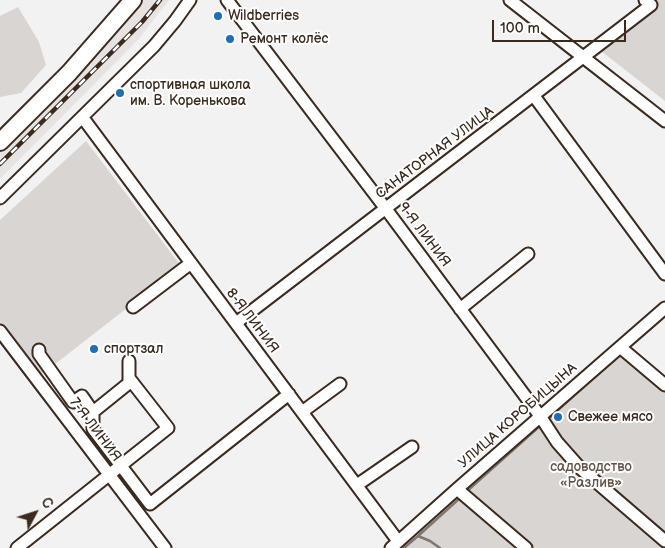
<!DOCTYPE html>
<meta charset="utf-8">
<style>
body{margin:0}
#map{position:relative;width:665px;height:548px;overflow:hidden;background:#f3f2f2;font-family:"Balsamiq Sans",sans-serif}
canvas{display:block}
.north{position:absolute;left:10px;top:488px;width:50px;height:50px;-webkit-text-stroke:4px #fff;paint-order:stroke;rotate:50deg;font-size:14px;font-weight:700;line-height:20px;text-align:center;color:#3b2a1e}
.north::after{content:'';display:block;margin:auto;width:18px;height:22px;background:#3b2a1e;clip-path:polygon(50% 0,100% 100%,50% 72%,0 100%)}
.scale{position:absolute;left:492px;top:20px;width:134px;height:22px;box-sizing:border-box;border:2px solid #3b2a1e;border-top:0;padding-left:6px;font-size:15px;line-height:18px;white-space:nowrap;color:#3b2a1e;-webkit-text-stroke:4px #fff;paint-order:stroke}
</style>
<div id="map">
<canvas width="665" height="548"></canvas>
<div class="north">С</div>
<div class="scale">100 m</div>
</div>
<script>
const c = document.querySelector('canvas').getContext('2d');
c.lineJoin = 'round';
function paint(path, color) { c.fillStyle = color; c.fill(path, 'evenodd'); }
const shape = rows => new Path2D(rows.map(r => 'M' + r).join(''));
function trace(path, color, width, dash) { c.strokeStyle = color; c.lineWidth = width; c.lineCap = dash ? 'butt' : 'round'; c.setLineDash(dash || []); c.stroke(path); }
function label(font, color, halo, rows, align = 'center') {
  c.font = font + ' "Balsamiq Sans",sans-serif'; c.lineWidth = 4; c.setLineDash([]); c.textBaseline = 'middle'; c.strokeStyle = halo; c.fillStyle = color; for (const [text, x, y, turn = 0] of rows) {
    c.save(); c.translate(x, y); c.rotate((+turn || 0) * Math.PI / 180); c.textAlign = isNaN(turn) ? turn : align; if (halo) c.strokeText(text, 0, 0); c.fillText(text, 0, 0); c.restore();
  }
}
paint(shape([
 [140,0,169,0,138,40,0,179,0,149]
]), '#e6e3e2');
paint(shape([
 [652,0,665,0,665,101,601,51,658,6],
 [18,7,39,42,46,65,21,93,0,97,0,16],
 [86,141,181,266,41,375,0,322,0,220],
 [618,352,665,390,665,548,406,548]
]), '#d8d5d2');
trace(shape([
 [0,341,41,395],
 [547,420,601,371],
 [466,492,541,425],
 [418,536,460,498],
 [404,548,418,536,430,541,440,548]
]), '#827770', 2.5);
const minor = shape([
 [227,0,386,209,540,416,557,442,580,468,665,541],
 [510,0,665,121],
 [534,96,665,274],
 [83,118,398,541],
 [0,198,154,46,175,21,190,0],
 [133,307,191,263],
 [460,309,528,254],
 [236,323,651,5,645,0],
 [0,331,165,548],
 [620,347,665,385],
 [39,350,39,354,73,402,82,396,93,412,129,383,129,361],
 [93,412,93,429,150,504,289,394],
 [302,412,340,384],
 [357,485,412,447],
 [457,489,526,548],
 [17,548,168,428,129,378],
 [391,548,457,489,665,308]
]);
const highway = shape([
 [0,142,69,73,133,0]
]);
trace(minor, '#3b2a1e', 15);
trace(highway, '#3b2a1e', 20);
trace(minor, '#fff', 11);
trace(highway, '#fff', 16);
const rail = shape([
 [0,164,142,22,160,0]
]);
trace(rail, '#3b2a1e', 4.5);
trace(rail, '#fff', 2.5, [8]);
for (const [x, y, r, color] of [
 [218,16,5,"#1f6fb2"],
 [230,39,5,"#1f6fb2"],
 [120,93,5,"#1f6fb2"],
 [94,349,5,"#1f6fb2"],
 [558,417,5,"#1f6fb2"]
]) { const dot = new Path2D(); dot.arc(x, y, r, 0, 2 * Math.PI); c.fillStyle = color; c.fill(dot); trace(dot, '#fff', 2); }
label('14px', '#3b2a1e', '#fff', [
 ["Wildberries",228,16],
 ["Ремонт колёс",240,39],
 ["спортивная школа",130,85],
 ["им. В. Коренькова",130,101],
 ["спортзал",104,349],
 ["Свежее мясо",568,417]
], 'left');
label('14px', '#3b2a1e', '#fff', [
 ["САНАТОРНАЯ УЛИЦА",435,153,-37],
 ["9-Я ЛИНИЯ",424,235,53],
 ["8-Я ЛИНИЯ",252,321,53],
 ["УЛИЦА КОРОБИЦЫНА",518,416,-41],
 ["7-Я ЛИНИЯ",95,430,53]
]);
label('14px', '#62554b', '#fff', [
 ["садоводство",591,467],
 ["«Разлив»",591,483]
]);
</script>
